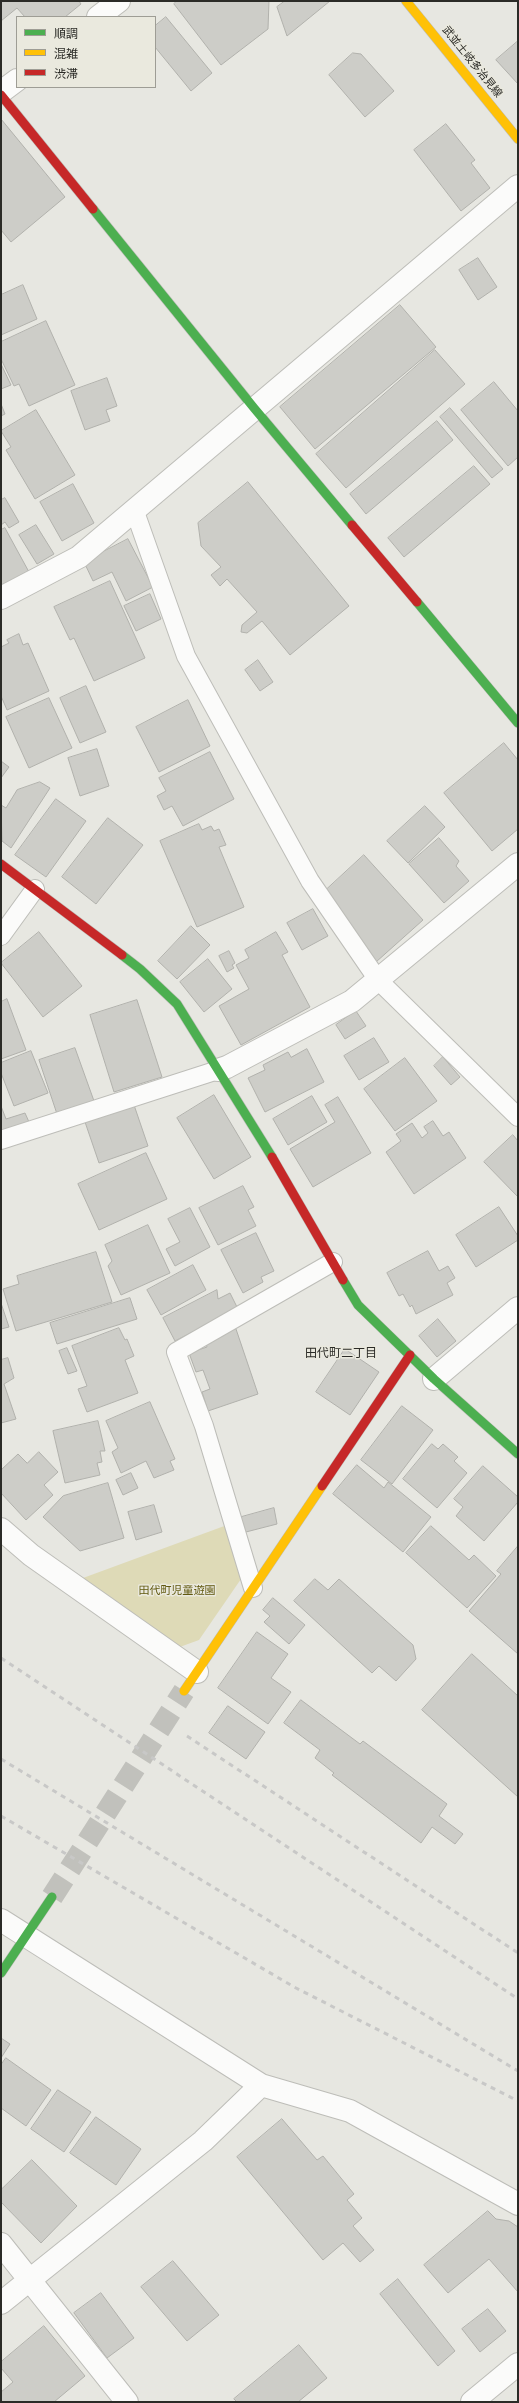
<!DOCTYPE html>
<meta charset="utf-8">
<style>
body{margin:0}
#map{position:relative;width:519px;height:2403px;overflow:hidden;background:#e7e7e1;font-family:Karla,"Noto Sans JP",sans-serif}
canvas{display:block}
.frame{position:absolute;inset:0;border:2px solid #2b2b27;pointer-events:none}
.legend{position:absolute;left:16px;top:16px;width:140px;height:72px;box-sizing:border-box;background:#eae9de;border:1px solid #9e9d95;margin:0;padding:5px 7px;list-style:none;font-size:12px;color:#2b2b27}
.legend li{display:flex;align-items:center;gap:8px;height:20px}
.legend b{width:20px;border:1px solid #9e9d95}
</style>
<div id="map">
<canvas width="519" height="2403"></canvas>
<div class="frame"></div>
<ul class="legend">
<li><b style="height:5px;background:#4caf50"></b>順調</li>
<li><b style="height:5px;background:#ffc107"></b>混雑</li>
<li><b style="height:5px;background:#c62828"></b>渋滞</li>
</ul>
</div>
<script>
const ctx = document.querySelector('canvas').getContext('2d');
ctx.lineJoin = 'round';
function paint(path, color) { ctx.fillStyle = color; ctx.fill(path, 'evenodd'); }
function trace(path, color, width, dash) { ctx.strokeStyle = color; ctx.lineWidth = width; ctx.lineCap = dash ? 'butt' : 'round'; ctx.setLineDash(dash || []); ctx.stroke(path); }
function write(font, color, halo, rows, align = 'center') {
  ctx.font = font + ' Karla,"Noto Sans JP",sans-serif'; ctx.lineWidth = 3; ctx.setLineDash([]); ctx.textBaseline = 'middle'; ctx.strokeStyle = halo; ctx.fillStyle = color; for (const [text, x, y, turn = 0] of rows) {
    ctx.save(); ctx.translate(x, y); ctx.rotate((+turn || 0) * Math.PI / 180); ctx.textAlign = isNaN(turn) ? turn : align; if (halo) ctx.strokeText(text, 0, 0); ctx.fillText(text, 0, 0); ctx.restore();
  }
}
paint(new Path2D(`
 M227 1525 241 1579 199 1640 177 1648 83 1578Z`), '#dedab7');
const building = new Path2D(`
 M1 1H79L81 4 65 17H25L17 8 1 21Z
 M177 1H269L268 29 221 65 174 4Z
 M285 1H330L287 36 277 7Z
 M166 17 212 73 191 91 155 47V26Z
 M518 41V84L496 60Z
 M353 53 361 54 394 91 365 117 329 75Z
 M1 119 65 197 11 242 1 230Z
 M446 124 475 160 471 163 490 188 461 211 414 150Z
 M478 258 497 287 478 300 459 270Z
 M23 285 37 319 1 335V295Z
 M400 305 436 347 315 449 280 407Z
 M46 321 75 385 29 406 19 384 14 386 1 359V342Z
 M435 350 465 384 346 488 316 454Z
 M1 364 11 385 1 389Z
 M107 378 117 406 106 410 110 421 85 430 71 391Z
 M494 382 518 411V457L508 466 461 410Z
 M1 404 5 414 1 416Z
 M450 408 503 469 492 478 440 417Z
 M36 410 75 475 35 499 6 450 11 447 1 431Z
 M437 421 453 440 366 514 350 494Z
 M474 466 490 484 404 557 388 538Z
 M248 482 349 606 290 655 262 621 247 633 241 632 242 625 257 612 227 579 220 586 211 575 221 567 201 546 198 523Z
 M73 484 94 523 62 541 40 502Z
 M5 498 19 522 9 528 5 522 1 525V500Z
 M36 525 54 554 37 564 19 535Z
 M5 528 29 572 1 588V530Z
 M128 539 153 587 126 601 112 572 93 581 84 562Z
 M110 581 145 658 94 681 74 638 70 640 54 607Z
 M150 594 161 619 136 631 124 606Z
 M19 634 23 645 28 643 49 691 7 710 1 696V647L9 643 7 640Z
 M258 660 273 682 260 691 245 670Z
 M86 686 106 732 80 743 60 698Z
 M49 698 72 748 29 768 6 717Z
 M188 700 210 746 159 772 136 727Z
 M504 743 518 760V829L492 851 444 793Z
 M97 749 109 786 80 796 68 758Z
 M210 752 234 799 183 826 172 806 164 810 157 796 166 791 159 778Z
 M1 761 9 767 1 778Z
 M40 782 50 788 11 848 2 841 1 805 6 808 17 790Z
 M56 799 86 821 46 877 15 855Z
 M425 806 445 827 408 863 387 841Z
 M108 818 143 845 96 904 62 877Z
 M199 824 202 830 211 826 214 831 219 829 226 845 219 847 244 907 197 927 160 841Z
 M439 838 459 861 456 866 469 881 444 903 409 864Z
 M364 855 423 920 376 962 325 891Z
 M313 909 328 936 302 950 287 923Z
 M191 926 210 945 177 979 158 961Z
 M39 932 82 986 43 1017 1 963Z
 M276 932 288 952 282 955 310 1007 241 1045 219 1006 249 989 236 965 249 958 245 950Z
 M229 951 235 963 232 965 234 968 227 972 219 956Z
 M208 959 232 989 204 1012 180 982Z
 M7 999 26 1050 1 1059V1002Z
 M137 1000 162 1077 114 1092 90 1015Z
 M356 1011 366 1026 345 1039 336 1025Z
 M374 1038 389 1062 359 1080 344 1056Z
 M75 1048 94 1101 57 1114 39 1060Z
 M307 1049 324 1082 265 1112 248 1078 265 1070 263 1065 288 1052 291 1057Z
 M31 1051 48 1093 14 1106 1 1073V1063Z
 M443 1057 460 1077 451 1085 434 1066Z
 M405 1058 437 1101 395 1131 364 1089Z
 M214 1095 251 1157 214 1179 177 1118Z
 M312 1096 327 1122 288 1145 273 1119Z
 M338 1097 371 1153 313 1187 290 1149 335 1122 325 1105Z
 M133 1102 148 1146 99 1163 84 1119Z
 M1 1106 6 1119 25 1113 29 1122 1 1131Z
 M433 1121 443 1136 449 1132 466 1158 414 1194 386 1152 401 1141 396 1134 412 1123 422 1138 428 1133 424 1127Z
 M513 1135 518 1141V1197L484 1162Z
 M146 1153 167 1199 99 1230 78 1184Z
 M243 1186 254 1207 248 1210 256 1226 218 1245 199 1208Z
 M499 1207 518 1236V1240L476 1267 456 1235Z
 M190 1208 210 1247 175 1266 166 1249 180 1242 168 1219Z
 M148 1225 170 1273 121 1295 108 1266 112 1261 105 1245Z
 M256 1233 274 1271 261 1277 263 1282 243 1293 221 1250Z
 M428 1251 439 1271 448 1266 455 1278 447 1283 453 1295 416 1314 412 1305 410 1307 403 1294 399 1296 387 1273Z
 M96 1252 112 1302 16 1331 3 1289 19 1284 17 1276Z
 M193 1265 206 1290 161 1315 147 1290Z
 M217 1290 218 1299 230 1293 238 1309 175 1341 163 1318Z
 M130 1298 137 1319 57 1344 50 1323Z
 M1 1303 9 1327 1 1329Z
 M438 1319 456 1341 437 1357 419 1336Z
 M119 1328 125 1340 127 1339 134 1356 125 1360 138 1393 87 1412 78 1389 87 1386 72 1346Z
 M236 1329 258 1394 208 1411 202 1392 210 1389 203 1370 196 1372 189 1353 207 1347 205 1340Z
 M67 1348 77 1371 68 1374 59 1351Z
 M345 1349 379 1372 350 1415 316 1392Z
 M8 1358 14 1378 4 1384 16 1419 1 1423V1360Z
 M150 1402 175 1459 170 1461 174 1470 154 1478 146 1461 121 1473 112 1452 118 1448 106 1421Z
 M402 1406 433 1430 392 1484 361 1460Z
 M98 1421 105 1451H100L102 1462 97 1463 100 1475 65 1483 53 1431Z
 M432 1444 438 1449 443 1444 458 1457 454 1461 467 1473 437 1508 403 1479Z
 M39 1452 58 1472 44 1485 53 1495 26 1520 1 1493V1470L18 1454 27 1463Z
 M357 1465 384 1488 388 1482 431 1517 403 1552 333 1494Z
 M483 1466 518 1497V1502L484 1541 456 1516 463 1507 454 1499Z
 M131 1473 138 1488 123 1495 116 1480Z
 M108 1483 124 1538 80 1551 43 1517 63 1496Z
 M154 1505 162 1532 136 1540 128 1512Z
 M274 1508 277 1524 242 1533 238 1518Z
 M431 1526 469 1560 474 1555 496 1576 467 1608 406 1553Z
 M518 1546V1654L469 1611 501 1574 497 1571Z
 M315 1579 328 1590 339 1579 413 1645 416 1659 396 1681 379 1666 372 1673 294 1601Z
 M273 1598 305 1625 289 1644 264 1622 270 1616 263 1610Z
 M257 1632 288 1654 271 1678 291 1692 268 1724 218 1688Z
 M472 1654 518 1696V1797L422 1710Z
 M301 1700 360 1744 363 1741 447 1804 439 1816 463 1834 455 1844 432 1827 421 1843 332 1775 334 1773 315 1758 320 1750 284 1723Z
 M228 1706 265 1732 246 1759 209 1733Z
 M1 2038 10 2044 1 2058Z
 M6 2058 51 2090 26 2126 1 2108V2065Z
 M58 2090 91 2112 64 2152 31 2129Z
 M96 2117 141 2149 116 2185 70 2153Z
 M282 2119 317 2160 323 2156 354 2194 347 2200 362 2218 353 2226 374 2250 360 2262 343 2243 323 2260 237 2157Z
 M32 2160 77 2206 41 2243 1 2202V2190Z
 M488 2211 496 2219 509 2221 518 2227V2292L489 2259 448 2293 424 2265Z
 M173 2261 219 2315 187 2341 141 2287Z
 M398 2279 455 2351 438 2366 380 2294Z
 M101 2293 134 2338 107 2358 74 2313Z
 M488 2309 506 2331 480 2352 462 2329Z
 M44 2326 85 2376 54 2402H1V2392L13 2382 1 2368V2362Z
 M299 2345 327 2378 298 2402H237L234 2399Z`);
paint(building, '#cdcdc8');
trace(building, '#b1b1ac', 1);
trace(new Path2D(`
 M52 1897 184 1691`), '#c1c1bc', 22, [22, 11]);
const lane = new Path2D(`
 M134 509 186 656 310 881 378 980 518 1117
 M1 936 35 889
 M1 1140 218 1070
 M253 1588 204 1426 176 1352 333 1262`);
const street = new Path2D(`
 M98 17 119 1
 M1 92 17 80
 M1 598 79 557 518 186
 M218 1070 227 1067 352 1001 518 864
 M434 1379 518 1308
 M1 1529 31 1555 197 1672
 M1 1920 261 2085 350 2111 518 2204
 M1 2244 127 2402
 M1 2303 203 2141 261 2085
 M472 2402 518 2364`);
const fast = new Path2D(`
 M93 209 254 408 352 525
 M417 602 518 723
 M122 955 140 969 177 1004 272 1157
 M343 1280 358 1305 434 1379 518 1454
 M1 1973 52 1897`);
const slow = new Path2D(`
 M406 1 518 139
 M184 1691 322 1486`);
const jam = new Path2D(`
 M1 95 93 209
 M352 525 417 602
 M1 864 122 955
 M272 1157 343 1280
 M322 1486 410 1355`);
trace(lane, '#bdbdb8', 20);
trace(street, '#bdbdb8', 24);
trace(fast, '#bdbdb8', 10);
trace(slow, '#bdbdb8', 10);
trace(jam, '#bdbdb8', 10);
trace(lane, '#fbfbfa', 18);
trace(street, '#fbfbfa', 22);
trace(fast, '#4caf50', 9);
trace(slow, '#ffc107', 9);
trace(jam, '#c62828', 9);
trace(new Path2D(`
 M1 1658 518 1999
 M187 1736 518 1953
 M1 1759 518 2071
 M1 1816 296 1988 518 2101`), '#c8c8c7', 3, [5, 5]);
write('11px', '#2b2b27', '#eae9de', [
 ["武並土岐多治見線",472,62,51]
]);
write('11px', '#61590f', '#eae9de', [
 ["田代町児童遊園",177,1591]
]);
write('12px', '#2b2b27', '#eae9de', [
 ["田代町二丁目",341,1354]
]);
</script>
